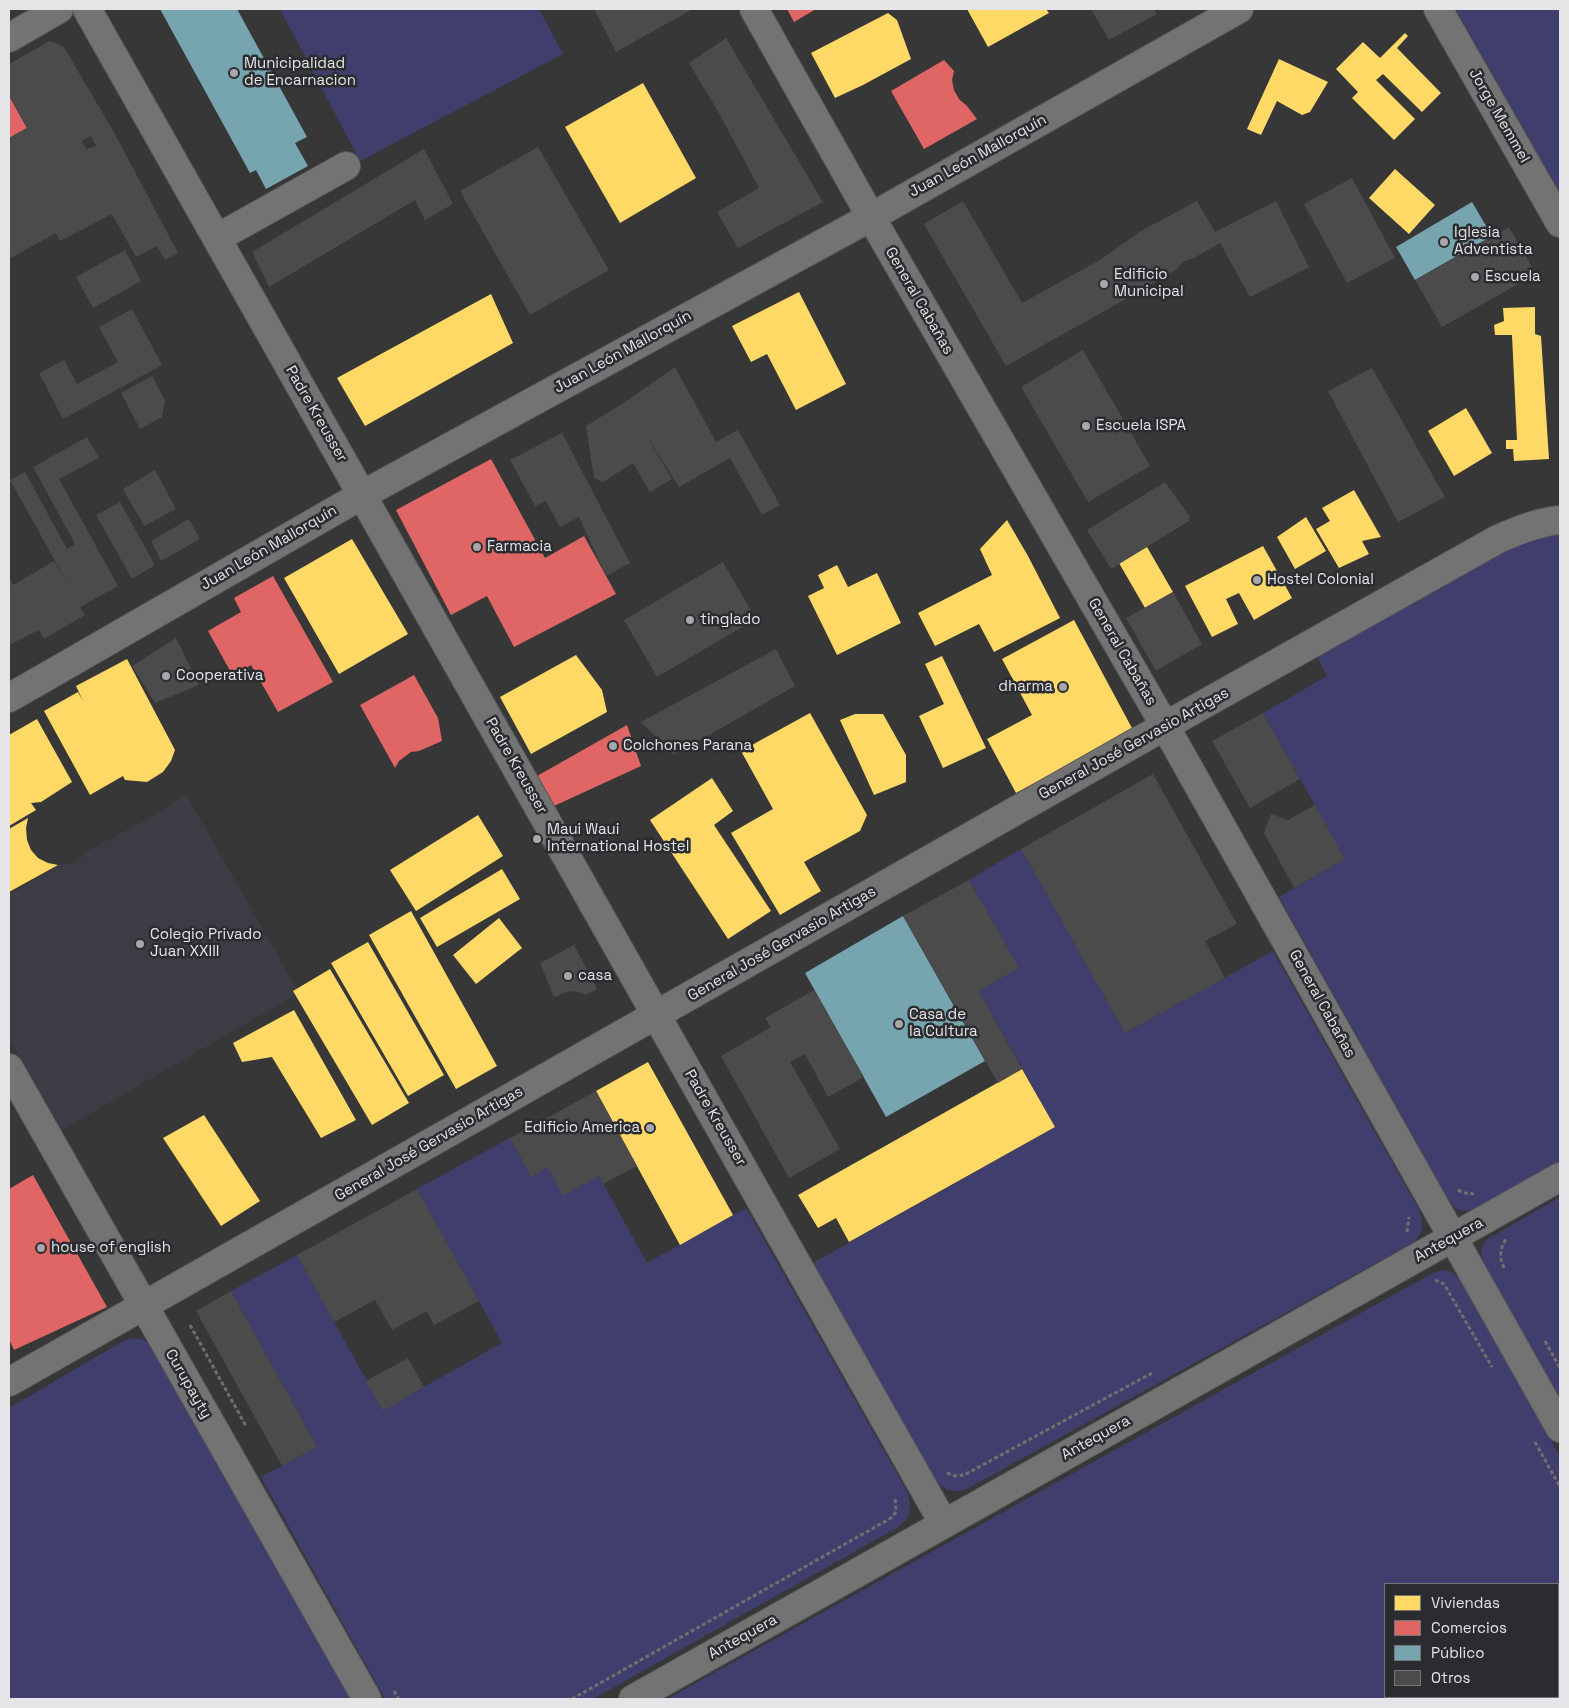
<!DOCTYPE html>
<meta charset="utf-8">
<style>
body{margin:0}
#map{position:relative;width:1569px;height:1708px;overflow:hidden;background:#373738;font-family:"Space Grotesk",sans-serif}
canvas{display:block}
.frame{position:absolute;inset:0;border:10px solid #e5e5e8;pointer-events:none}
.legend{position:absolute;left:1384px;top:1583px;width:175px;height:115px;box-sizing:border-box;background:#2b2c2f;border:1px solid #757679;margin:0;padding:6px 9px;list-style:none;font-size:15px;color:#e5e5e8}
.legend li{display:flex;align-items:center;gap:10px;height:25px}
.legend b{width:25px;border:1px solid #757679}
</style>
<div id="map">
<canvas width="1569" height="1708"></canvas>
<div class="frame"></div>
<ul class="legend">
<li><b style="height:14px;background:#ffd966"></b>Viviendas</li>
<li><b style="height:14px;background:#e06666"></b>Comercios</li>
<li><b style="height:14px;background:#76a5af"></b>Público</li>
<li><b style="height:14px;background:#4b4b4c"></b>Otros</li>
</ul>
</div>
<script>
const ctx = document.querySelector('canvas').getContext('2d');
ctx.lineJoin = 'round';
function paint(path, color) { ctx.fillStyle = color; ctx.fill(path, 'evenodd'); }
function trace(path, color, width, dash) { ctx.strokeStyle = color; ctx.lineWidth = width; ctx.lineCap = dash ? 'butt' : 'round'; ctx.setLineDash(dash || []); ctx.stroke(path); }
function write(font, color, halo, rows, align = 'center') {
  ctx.font = font + ' "Space Grotesk",sans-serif'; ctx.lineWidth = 5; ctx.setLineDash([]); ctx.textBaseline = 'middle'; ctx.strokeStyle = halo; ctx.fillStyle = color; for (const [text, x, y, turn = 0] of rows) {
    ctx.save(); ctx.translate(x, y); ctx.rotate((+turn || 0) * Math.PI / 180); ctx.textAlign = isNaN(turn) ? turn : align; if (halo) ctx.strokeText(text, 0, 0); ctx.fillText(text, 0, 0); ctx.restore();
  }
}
paint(new Path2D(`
 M186 794 299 993 62 1130 9 1038V895L58 865 70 864 80 859 89 850 153 816Z`), '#3c3c45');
paint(new Path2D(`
 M280 9H539L563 54 360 161Z
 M1456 9H1560V194Z
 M1560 534V1161C1543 1171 1482 1210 1466 1211 1458 1211 1452 1206 1448 1199L1279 897 1345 859 1263 713 1327 676 1317 656 1499 555C1518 546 1538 536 1560 534Z
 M1021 849 1125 1033 1273 951 1419 1210C1424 1223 1424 1231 1414 1242L965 1490C952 1493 945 1490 936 1481L813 1263 1055 1127 979 991 1019 968 969 880Z
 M510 1138 531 1177 548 1167 563 1195 599 1176 647 1263 746 1208 908 1493C912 1511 911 1518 895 1529L593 1699H385L261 1477 317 1447 231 1291 297 1255 383 1410 502 1343 417 1189Z
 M1560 1197V1399L1484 1266C1480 1256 1480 1249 1486 1240Z
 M1442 1270C1452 1271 1456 1274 1462 1282L1560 1457V1699H667L1433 1273ZM1385 1584H1558V1697H1385Z
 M134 1338 144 1340 151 1346 352 1699H9V1408L125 1340Z`), '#403e6d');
paint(new Path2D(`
 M967 9H1046L1049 13 988 47Z
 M888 13 897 20 911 59 863 85 835 98 811 53Z
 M1405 33 1408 36 1397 48 1441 93 1422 112 1383 74 1376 80 1415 119 1394 140 1352 98 1358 92 1336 69 1363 42 1380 58Z
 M1279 59 1328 82 1310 112 1302 115 1277 101 1261 135 1247 129Z
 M643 83 696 178 620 223 565 127Z
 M1395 169 1435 205 1409 234 1369 198Z
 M799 292 846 384 796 410 767 354 751 362 732 326Z
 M491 294 513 343 365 426 337 378Z
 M1535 307V334L1541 336 1549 459 1514 461 1513 449H1506V440H1517L1512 335H1495L1494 325 1504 321 1503 308Z
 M1466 408 1492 453 1454 476 1428 431Z
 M1354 490 1381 537 1362 541 1369 554 1339 568 1316 529 1330 521 1322 508Z
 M1306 517 1326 551 1295 569 1277 537Z
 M1007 520 1028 556 1060 618 994 652 979 624 935 646 918 613 992 575 980 549Z
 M352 539 408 634 339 674 284 578Z
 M1263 546 1292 598 1254 620 1239 593 1226 599 1238 624 1212 637 1185 586Z
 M1147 547 1173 592 1145 608 1119 563Z
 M837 565 848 587 877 573 901 623 837 655 808 596 824 588 818 575Z
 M1074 620 1133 730 1016 793 987 739 1032 715 1002 659Z
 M576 655 602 690 607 712 531 754 500 697Z
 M942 656 986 748 943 768 919 716 944 704 925 664Z
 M127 659 175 750 171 761 163 772 147 782 125 780 123 776 90 795 44 711 78 692 83 701 76 686Z
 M810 713 867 815 860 831 804 862 821 891 780 915 731 833 773 809 741 751Z
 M855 714H883L906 755V782L874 795 840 720Z
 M37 719 72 782 41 802 31 803 36 810 9 826V735Z
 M712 778 733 811 714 825 771 911 728 939 650 820Z
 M478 815 503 856 416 911 390 870Z
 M28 818 26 828 27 840 31 850 38 858 48 863 58 865 9 892V829Z
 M502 869 520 899 437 947 420 918Z
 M411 911 497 1066 456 1089 369 935Z
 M499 918 522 948 476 984 453 955Z
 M368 942 444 1075 408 1096 331 963Z
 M330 969 409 1103 372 1125 293 991Z
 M294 1010 356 1120 321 1138 272 1057 242 1062 233 1043Z
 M648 1062 733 1215 680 1245 596 1091Z
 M1022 1069 1055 1127 849 1242 836 1218 818 1228 798 1195Z
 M204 1115 260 1201 221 1226 163 1138Z`), '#ffd966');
paint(new Path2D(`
 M787 9H816L794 22Z
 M944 60 954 71 952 80 954 90 959 99 967 106 977 119 924 149 891 91Z
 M9 96 27 128 9 138Z
 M491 459 545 558 584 536 616 594 514 647 487 596 451 615 396 510Z
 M273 576 333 682 278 712 251 665 233 676 208 631 241 612 234 598Z
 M414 675 438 718 442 741 419 751 411 752 399 761 395 768 360 705Z
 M627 725 641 766 554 806 537 776Z
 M33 1175 107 1307 14 1350 9 1339V1189Z`), '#e06666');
paint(new Path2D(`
 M160 9H237L307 137 295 143 308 166 266 189 256 170 250 173Z
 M1472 202 1492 236 1415 280 1396 247Z
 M903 916 985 1061 886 1117 805 973Z`), '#76a5af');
paint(new Path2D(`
 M594 9H693L616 52Z
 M1091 9H1154L1157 14 1109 40Z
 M726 38 823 202 738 248 717 212 759 188 720 115 689 63Z
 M50 41 64 47 116 136 178 253 165 260 157 246 136 257 112 214 60 241 56 233 9 259V138L27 128 9 95V64ZM91 136 96 146 86 149 82 141Z
 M538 147 609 270 530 315 460 191Z
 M424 149 453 204 425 220 415 200 269 287 252 252Z
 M1352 178 1395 258 1347 283 1304 204Z
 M963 201 1022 303 1100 260 1141 231 1197 201 1215 232 1276 201 1309 267 1250 297 1220 243 1194 258 1187 260 1181 264 1177 269 1126 299 1006 366 924 224Z
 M1509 227 1536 274 1442 327 1415 280Z
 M125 250 141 281 93 308 76 277Z
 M132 309 162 365 63 419 39 373 64 360 77 384 118 362 99 327Z
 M1083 350 1150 466 1088 502 1021 387Z
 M675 367 716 442 738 430 780 505 762 515 730 458 679 487 645 433 672 479 650 492 633 463 603 482 594 478 586 426 625 402Z
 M1372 368 1445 497 1398 522 1328 391Z
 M152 376 165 400 162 417 140 429 121 393Z
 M562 433 630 563 606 576 579 517 560 527 546 501 535 506 510 460Z
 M87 437 99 458 59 479 118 586 80 607 85 615 44 639 39 630 9 645V577L13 585 54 561 69 586 10 480 25 472 67 549 75 544 33 467Z
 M155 470 176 509 144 526 123 489Z
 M1165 482 1190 517 1189 521 1111 569 1087 530Z
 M120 502 155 565 132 579 96 515Z
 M189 519 200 539 161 561 151 541Z
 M723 562 756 619 657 677 624 620Z
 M1173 592 1202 644 1156 671 1126 618Z
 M176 638 199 685 155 703 132 666Z
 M776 649 795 686 674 755 641 722Z
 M1263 713 1300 779 1250 808 1212 741Z
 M1153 774 1237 924 1205 941 1225 978 1125 1033 1021 849Z
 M1315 805 1345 859 1294 888 1264 833 1271 814 1288 820Z
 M969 880 1019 968 979 991 1022 1069 998 1083 903 916Z
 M574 945 597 989 586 995 578 992 570 991 554 997 540 963Z
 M814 990 864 1077 828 1097 805 1054 790 1062 840 1149 789 1178 721 1056 771 1027 765 1018Z
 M596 1091 637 1166 603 1184 599 1176 563 1196 548 1167 531 1177 510 1138Z
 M417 1189 479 1301 434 1325 427 1311 392 1330 375 1300 334 1322 297 1255Z
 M231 1291 317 1447 282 1466 196 1311Z
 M408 1358 424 1387 383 1411 366 1381Z`), '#4b4b4c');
const minor = new Path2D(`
 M87 9 944 1524
 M754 9 871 217 1165 726 1560 1428
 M1438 9 1560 223
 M9 38 59 9
 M217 238 346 166
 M9 698 362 495 871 217 1239 9
 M9 1068 367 1699
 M9 1382 1165 726 1498 539C1519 530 1538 522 1560 520
 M633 1699 1560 1177`);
trace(minor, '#565658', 30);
trace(new Path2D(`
 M1458 1190 1465 1193 1474 1194
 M1407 1232 1409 1217
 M1504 1268C1499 1257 1500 1249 1506 1239
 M1435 1280 1444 1284 1492 1367
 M190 1325 246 1426
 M1545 1341 1560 1368
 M1535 1442 1560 1487
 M947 1473 955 1476 964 1475 1152 1373
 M394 1691 399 1699
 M572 1699 891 1518 896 1512 895 1497`), '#6f6f70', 3, [4, 2.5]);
trace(minor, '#737374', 28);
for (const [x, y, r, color] of [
 [234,73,5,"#a8a8aa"],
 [1444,242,5,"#a8a8aa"],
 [1475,277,5,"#a8a8aa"],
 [1104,284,5,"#a8a8aa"],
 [1086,426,5,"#a8a8aa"],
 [477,547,5,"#a8a8aa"],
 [1257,580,5,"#a8a8aa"],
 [690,620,5,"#a8a8aa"],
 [166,676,5,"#a8a8aa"],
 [1063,687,5,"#a8a8aa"],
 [613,746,5,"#a8a8aa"],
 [537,839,5,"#a8a8aa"],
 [140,944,5,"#a8a8aa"],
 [568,976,5,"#a8a8aa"],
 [899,1024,5,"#a8a8aa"],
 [650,1128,5,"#a8a8aa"],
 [41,1248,5,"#a8a8aa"]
]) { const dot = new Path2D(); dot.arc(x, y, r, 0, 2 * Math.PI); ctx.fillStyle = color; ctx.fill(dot); trace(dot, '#2b2c2f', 2); }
write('15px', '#e5e5e8', '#2b2c2f', [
 ["Municipalidad",244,64],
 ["de Encarnacion",244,81],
 ["Iglesia",1454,233],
 ["Adventista",1454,250],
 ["Edificio",1114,275],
 ["Municipal",1114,292],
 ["Escuela",1485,277],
 ["Escuela ISPA",1096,426],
 ["Farmacia",487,547],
 ["Hostel Colonial",1267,580],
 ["tinglado",700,620],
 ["Cooperativa",176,676],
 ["dharma",1053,687,"right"],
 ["Colchones Parana",623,746],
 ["Maui Waui",547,830],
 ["International Hostel",547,847],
 ["Colegio Privado",150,935],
 ["Juan XXIII",150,952],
 ["casa",578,976],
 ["Casa de",909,1015],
 ["la Cultura",909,1032],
 ["Edificio America",640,1128,"right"],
 ["house of english",51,1248]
], 'left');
write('15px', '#e5e5e8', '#2b2c2f', [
 ["Jorge Memmel",1499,116,60],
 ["Juan León Mallorquín",978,156,-29],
 ["General Cabañas",919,301,60],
 ["Juan León Mallorquín",623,352,-29],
 ["Padre Kreusser",316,414,60],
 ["Juan León Mallorquín",269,548,-30],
 ["General Cabañas",1122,652,60],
 ["General José Gervasio Artigas",1134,744,-29],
 ["Padre Kreusser",516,766,60],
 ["General José Gervasio Artigas",782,944,-30],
 ["General Cabañas",1322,1004,61],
 ["Padre Kreusser",715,1118,60],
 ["General José Gervasio Artigas",429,1144,-30],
 ["Antequera",1449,1240,-29],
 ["Curupayty",188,1384,60],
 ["Antequera",1096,1438,-29],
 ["Antequera",743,1637,-29]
]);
</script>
